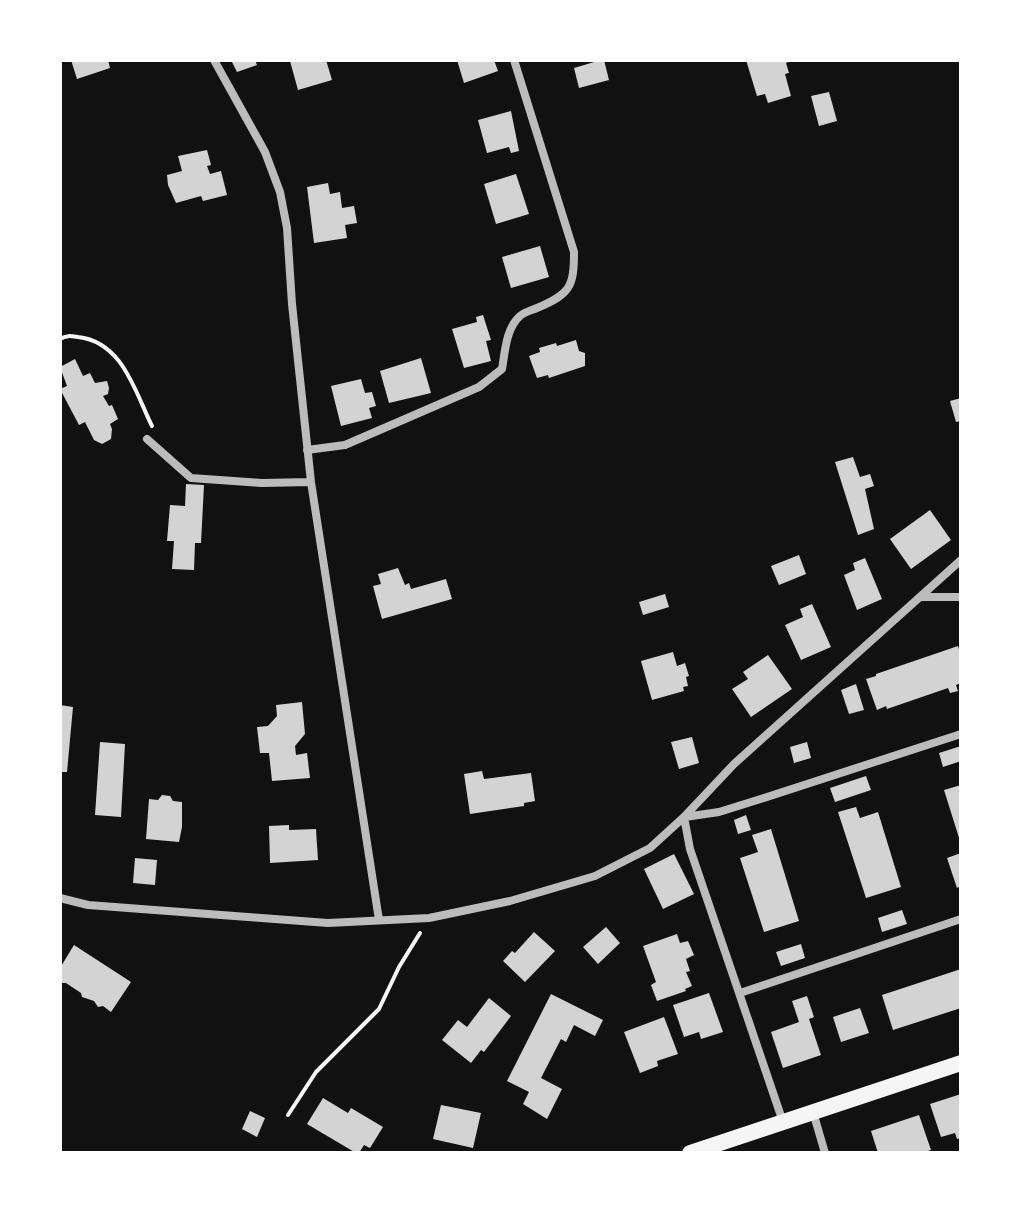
<!DOCTYPE html>
<style>
body{margin:0}
#map{position:relative;width:1021px;height:1213px;overflow:hidden;background:#111;font-family:"Nunito Sans",sans-serif}
canvas{display:block}
.frame{position:absolute;inset:0;border:62px solid #fff;pointer-events:none}
</style>
<div id="map">
<canvas width="1021" height="1213"></canvas>
<div class="frame"></div>
</div>
<script>
const ctx = document.querySelector('canvas').getContext('2d');
ctx.lineJoin = 'round';
function paint(path, color) { ctx.fillStyle = color; ctx.fill(path, 'evenodd'); }
function trace(path, color, width, dash) { ctx.strokeStyle = color; ctx.lineWidth = width; ctx.lineCap = dash ? 'butt' : 'round'; ctx.setLineDash(dash || []); ctx.stroke(path); }
paint(new Path2D(`
 M71 60H108L110 68 77 79Z
 M231 60H255L257 65 237 72Z
 M295 60H326L332 80 298 90 290 61Z
 M457 60H494L498 71 464 83Z
 M601 60H604L609 80 579 88 574 68Z
 M746 60H792L786 63 789 73 785 74 791 96 768 103 765 94 757 96Z
 M829 92 837 121 819 126 811 96Z
 M511 111 519 151 511 153 509 147 487 153 478 120Z
 M207 150 211 165 207 166 210 174 221 171 227 195 203 201 201 196 176 203 168 185 167 175 182 171 178 156Z
 M516 174 529 214 496 224 484 184Z
 M328 183 330 194 340 192 342 208 354 206 357 223 345 225 347 238 314 243 307 187Z
 M540 246 549 277 511 288 502 257Z
 M483 315 491 340 486 341 491 361 464 368 452 329 477 322 476 317Z
 M576 340 579 351 585 353V366L549 378 548 375 537 378 529 356 540 352 539 348 556 343 557 346Z
 M421 358 431 393 389 403 380 371Z
 M75 359 83 376 90 373 95 383 107 381 109 388 108 394 103 396 109 406 112 405 118 419 110 424 112 429 111 439 102 444 94 440 85 422 79 425 60 389 67 386 60 367Z
 M361 379 365 393 372 392 376 406 369 408 372 418 341 426 331 386Z
 M961 398V421L956 422 950 401Z
 M853 457 860 477 870 474 874 486 865 489 874 529 858 535 835 462Z
 M186 484 204 485 201 543H195L194 570 172 569 174 541H167L170 505 185 506Z
 M930 510 951 540 911 569 890 539Z
 M799 555 806 574 779 585 771 566Z
 M865 558 882 599 857 610 844 575 855 570 853 563Z
 M398 568 405 585 409 583 411 589 446 579 452 599 382 619 373 586 381 584 378 574Z
 M665 594 669 607 643 615 639 602Z
 M812 604 831 647 801 660 785 625 803 617 800 609Z
 M958 646 961 656V683L956 685 958 691 950 693 948 688 887 709 886 706 877 710 866 679 876 676V674Z
 M673 652 677 666 685 663 689 676 686 677 688 686 683 687 684 691 652 700 641 661Z
 M768 655 792 689 751 717 732 689 748 679 743 672Z
 M856 684 864 710 849 714 841 690Z
 M302 702 305 734 295 746 296 755 307 753 310 778 272 781 269 753H260L257 727 268 726 277 716 276 705Z
 M60 705 73 707 67 772H60Z
 M692 737 699 763 679 769 671 742Z
 M100 742 125 744 121 817 95 815Z
 M807 742 811 758 794 763 790 747Z
 M961 746V761L943 767 939 753Z
 M482 771 484 779 531 773 535 801 524 803V806L470 814 464 774Z
 M866 776 871 790 835 802 830 788Z
 M961 785V841H960L944 790Z
 M162 795 170 796 173 801 182 802V827L179 842 146 839 149 799 158 800Z
 M856 807 860 818 878 812 901 887 866 898 838 812Z
 M746 815 751 830 738 834 734 820Z
 M289 825V830L316 829 318 860 270 863 269 826Z
 M771 829 799 921 764 932 740 858 758 852 752 835Z
 M961 853V886L957 888 947 858Z
 M674 854 694 894 663 909 644 869Z
 M135 858 157 860 155 885 133 883Z
 M902 910 907 924 882 932 878 918Z
 M606 927 620 943 598 964 583 947Z
 M534 932 555 951 525 982 503 961 512 951 515 953Z
 M677 934 680 943 688 941 694 955 686 959 690 971 686 972 692 986 685 989 686 991 657 1001 651 985 656 982 643 946Z
 M801 944 805 958 781 966 776 952Z
 M74 945 131 982 111 1012 103 1006 98 1007 94 1001 82 997 81 993 66 983H60V968Z
 M961 969V1008L893 1030 882 995Z
 M709 993 723 1032 701 1039 699 1032 684 1037 673 1005Z
 M551 994 603 1020 595 1036 574 1025 566 1042 561 1039 541 1078 562 1089 547 1119 523 1104 529 1092 507 1081Z
 M807 996 814 1017 809 1019 821 1055 783 1068 771 1032 799 1022 792 1001Z
 M489 998 511 1016 484 1052 481 1050 471 1063 442 1040 458 1020 467 1027Z
 M860 1008 869 1033 841 1042 833 1017Z
 M664 1017 678 1054 657 1061 658 1066 640 1073 624 1032Z
 M961 1094V1138L957 1139 955 1133 941 1137 930 1104Z
 M323 1098 348 1113 351 1108 383 1127 370 1148 364 1145 359 1153H356L307 1124Z
 M441 1105 481 1113 473 1148 433 1139Z
 M250 1111 265 1118 257 1137 242 1129Z
 M919 1115 931 1150 921 1153H878L871 1131Z`), '#d3d3d3');
trace(new Path2D(`
 M60 339C67 335 71 336 78 337 123 342 135 392 152 426
 M288 1115 316 1072 379 1009 399 967 420 933`), '#f5f5f5', 4);
trace(new Path2D(`
 M214 60 265 152 280 192 287 228 292 304 311 482 379 920
 M147 439 191 478 262 483 311 482
 M307 450 345 445 479 387 502 369C505 352 506 328 520 316 524 312 532 310 537 308 570 294 574 287 574 252L514 60
 M922 597H961
 M684 817 690 849 783 1122
 M685 817 719 812 767 797 961 734
 M60 898 88 905 328 923 429 918 510 901 595 876 650 848 684 817 734 764 961 560
 M740 993 961 919
 M813 1112 825 1153`), '#bcbcbc', 8);
trace(new Path2D(`
 M690 1153 961 1063`), '#f5f5f5', 16);
</script>
